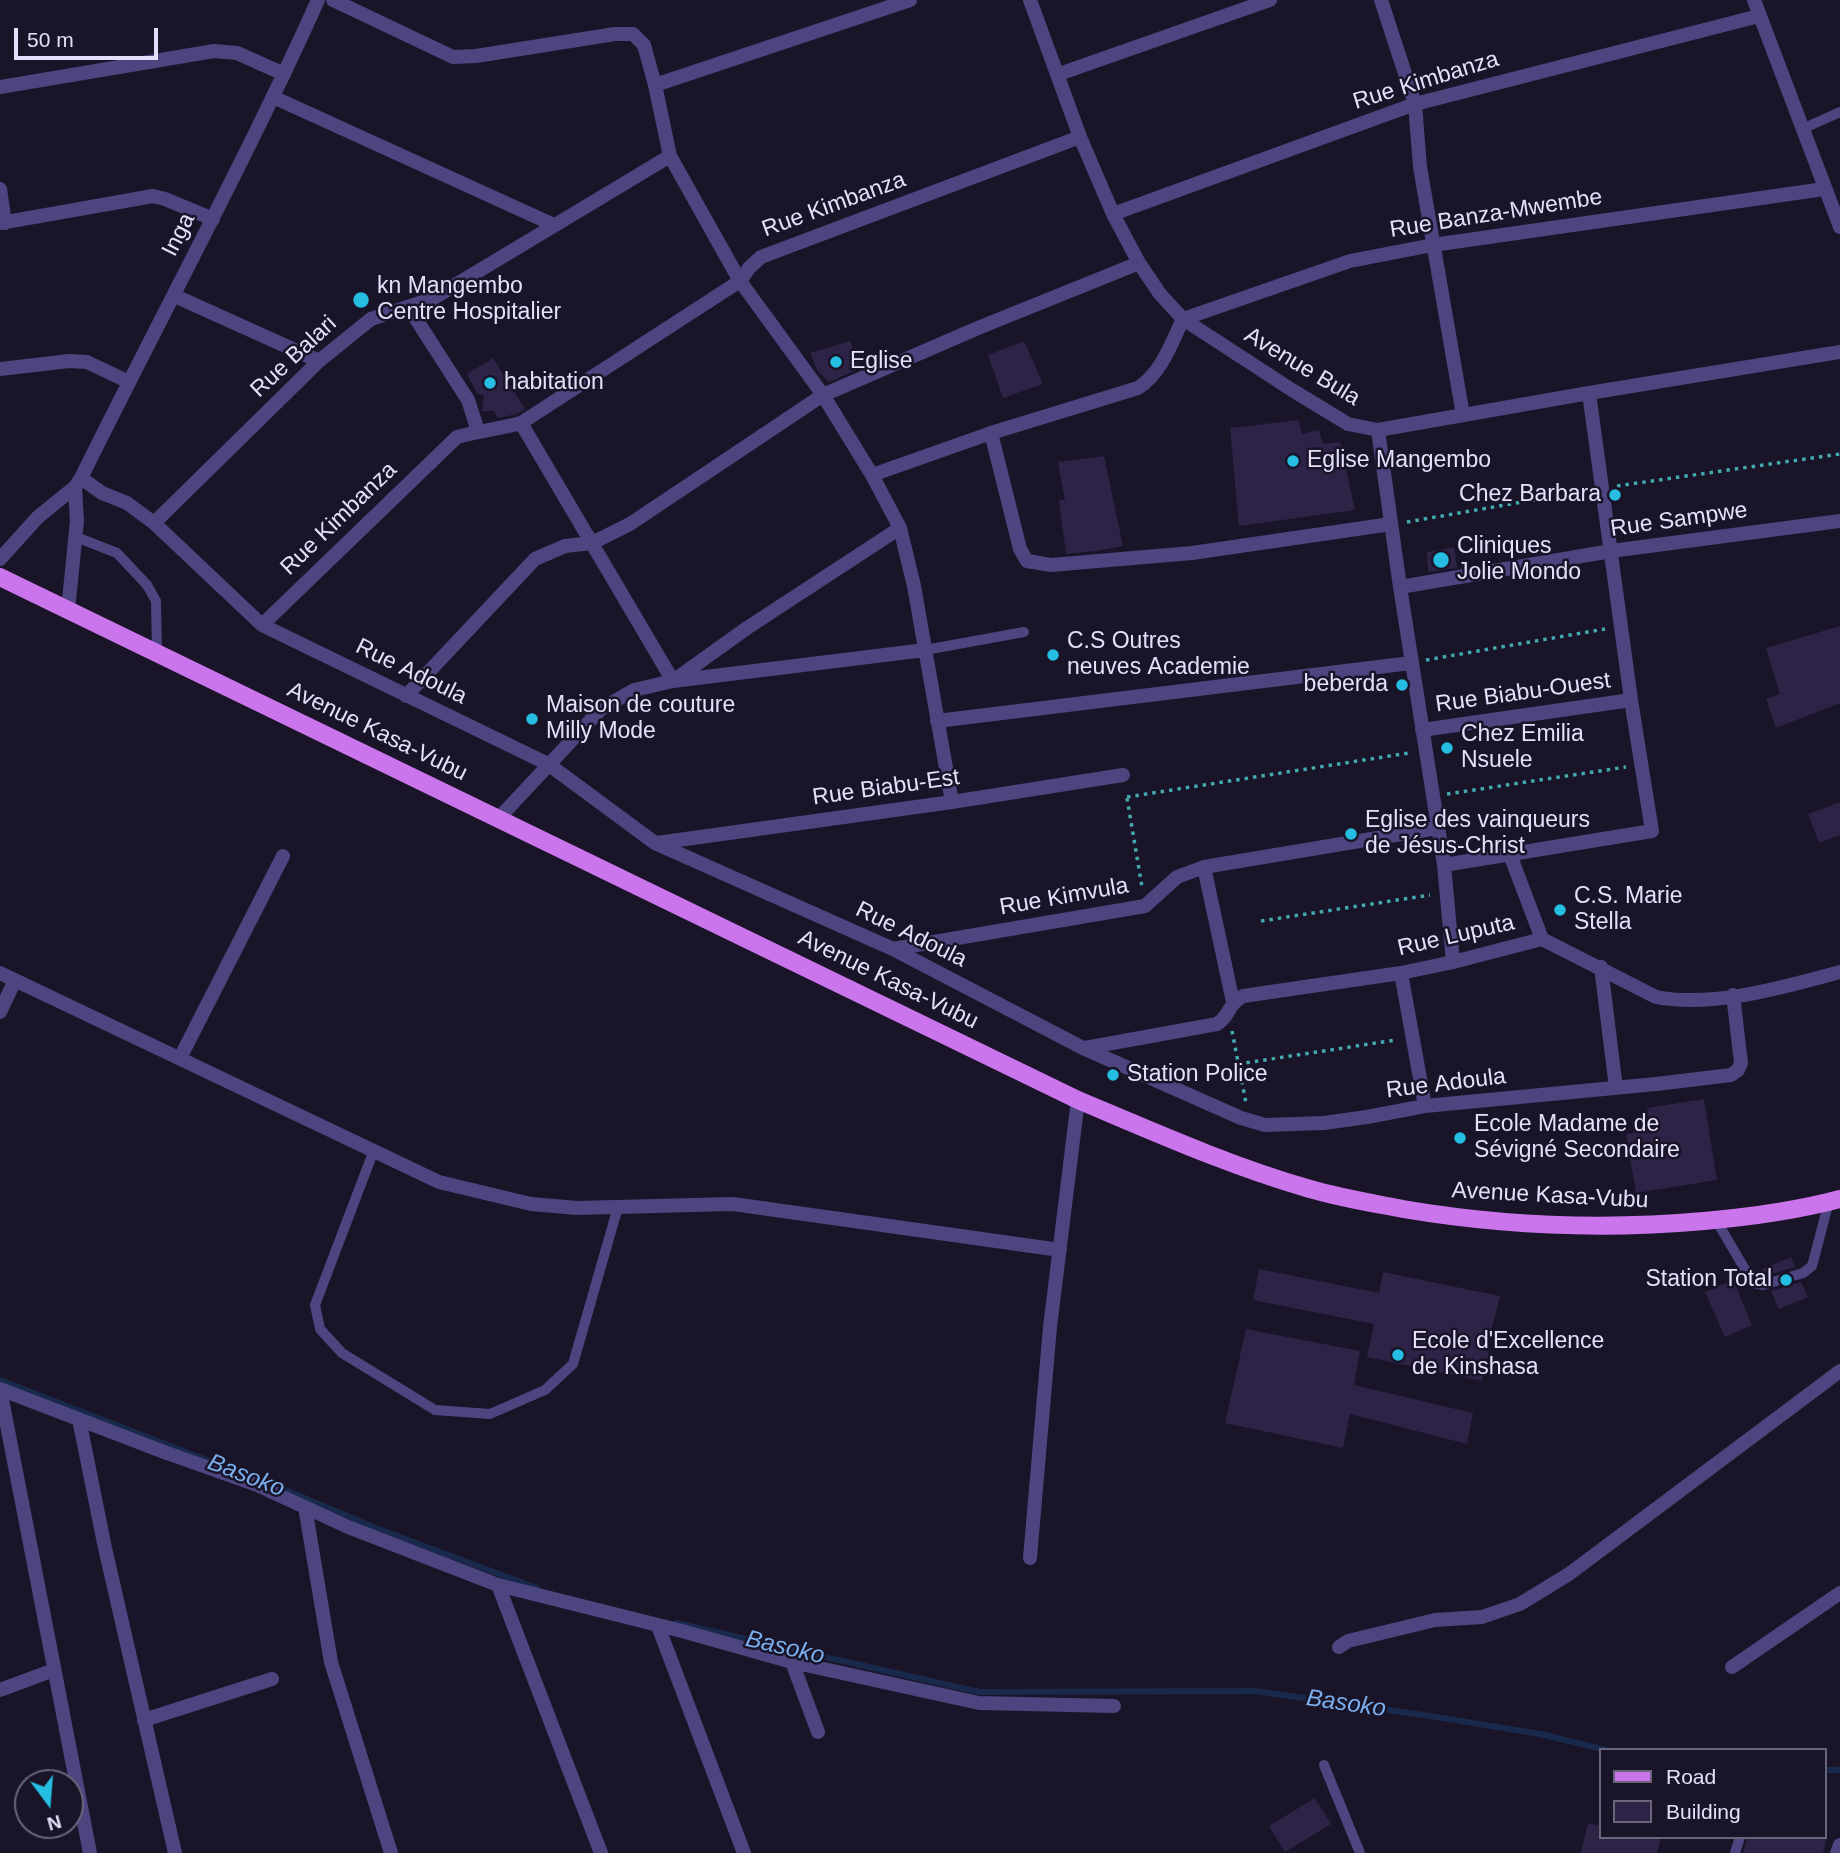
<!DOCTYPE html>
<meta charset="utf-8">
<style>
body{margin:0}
#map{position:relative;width:1840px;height:1853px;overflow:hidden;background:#191428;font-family:Helvetica,sans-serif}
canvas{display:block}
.legend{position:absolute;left:1599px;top:1748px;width:228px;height:91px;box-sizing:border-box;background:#191428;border:2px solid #6b657c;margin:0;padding:9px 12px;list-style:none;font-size:21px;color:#e5dffb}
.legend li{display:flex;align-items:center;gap:14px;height:35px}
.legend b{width:35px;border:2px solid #6b657c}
.north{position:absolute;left:14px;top:1769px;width:70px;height:70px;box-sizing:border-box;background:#191428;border:2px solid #6b657c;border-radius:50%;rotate:164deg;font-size:19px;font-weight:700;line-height:28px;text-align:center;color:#e5dffb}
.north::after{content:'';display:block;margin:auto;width:24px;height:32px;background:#25bde1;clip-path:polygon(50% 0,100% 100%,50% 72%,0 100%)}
.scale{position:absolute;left:14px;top:28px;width:144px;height:32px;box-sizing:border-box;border:4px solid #e5dffb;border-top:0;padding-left:9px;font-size:21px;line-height:24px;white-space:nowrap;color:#e5dffb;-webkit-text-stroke:5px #191428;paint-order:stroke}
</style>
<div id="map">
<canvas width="1840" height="1853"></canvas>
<ul class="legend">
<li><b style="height:9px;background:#ca75ec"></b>Road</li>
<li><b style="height:19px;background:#2d2346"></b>Building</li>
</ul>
<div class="north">N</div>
<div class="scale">50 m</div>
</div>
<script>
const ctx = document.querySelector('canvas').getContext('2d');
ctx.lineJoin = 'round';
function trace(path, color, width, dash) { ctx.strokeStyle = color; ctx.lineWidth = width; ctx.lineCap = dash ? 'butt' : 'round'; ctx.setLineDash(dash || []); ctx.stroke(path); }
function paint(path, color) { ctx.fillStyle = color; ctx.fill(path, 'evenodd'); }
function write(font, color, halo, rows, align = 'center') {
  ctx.font = font + ' Helvetica,sans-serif'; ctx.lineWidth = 5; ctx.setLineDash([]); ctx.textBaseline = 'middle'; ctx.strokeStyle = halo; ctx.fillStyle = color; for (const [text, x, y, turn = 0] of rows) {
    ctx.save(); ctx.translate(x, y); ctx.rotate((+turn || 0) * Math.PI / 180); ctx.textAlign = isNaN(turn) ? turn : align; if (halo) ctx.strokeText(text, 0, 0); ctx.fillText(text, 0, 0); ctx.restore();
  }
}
trace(new Path2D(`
 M0 1380 217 1464
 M283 1489 376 1528 537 1588
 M676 1623 979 1692 1255 1691 1430 1716 1540 1734 1606 1750
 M1824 1770H1840`), '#19294c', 6);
paint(new Path2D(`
 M850 341 861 368 829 382 817 370 810 353Z
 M1024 341 1043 384 1003 398 988 355Z
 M493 358 525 409 517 414 498 418 493 411H482L484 396 477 393 467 374Z
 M1299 420 1302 434 1319 430 1323 444 1340 442 1355 510 1239 526 1230 428Z
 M1104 456 1123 546 1097 551 1066 554 1059 500H1065L1058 462Z
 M1454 547 1457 568 1428 572 1427 552Z
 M1840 626V703L1776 728 1766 699 1780 694 1766 648Z
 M1840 802V835L1819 843 1808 814Z
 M1704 1099 1717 1180 1636 1193 1626 1134 1651 1130 1647 1108Z
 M1791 1257 1795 1267 1765 1276 1762 1269Z
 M1259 1269 1379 1293 1383 1272 1500 1296 1486 1351H1489L1482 1381 1367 1357 1374 1324 1253 1300Z
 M1733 1280 1752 1325 1725 1337 1705 1292Z
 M1801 1282 1808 1297 1779 1309 1771 1291Z
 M1246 1329 1360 1351 1354 1385 1473 1413 1467 1444 1350 1414 1343 1448 1225 1423Z
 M1315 1798 1331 1824 1285 1852 1269 1826Z
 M1588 1823 1600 1826V1837H1661L1657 1853H1581Z
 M1748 1837H1827L1823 1853H1743Z`), '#2d2346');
trace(new Path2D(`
 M1617 486 1840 454
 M1407 522 1586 491
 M1426 660 1605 629
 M1447 794 1626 767
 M1127 797 1409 753
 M1127 798 1142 887
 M1261 921 1430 895
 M1232 1031 1246 1103
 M1238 1064 1396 1040`), '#42a9ac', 3.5, [3.5, 5]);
trace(new Path2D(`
 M1802 129 1840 112
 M76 537 117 553 147 585 156 601 157 653
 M925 650 1024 632
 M374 1150 315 1305 320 1329 342 1353 435 1410 490 1414 545 1390 573 1364 618 1207
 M1716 1220 1753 1283 1763 1285 1803 1273 1812 1266 1827 1209
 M1324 1765 1360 1853
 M1735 1853 1740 1837`), '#4d4580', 10);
trace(new Path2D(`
 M333 0 453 57 476 56 615 34H633L644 45 655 85 670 156 740 281 823 395 872 475 900 528 914 586 952 802
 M1030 0 1080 137 1113 214 1139 263 1160 294 1183 319 1292 390 1348 424 1378 430 1589 393 1840 352
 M1381 0 1415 104 1420 167 1463 415
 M1059 74 1270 0
 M655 85 910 0
 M0 87 214 51 237 53 284 74
 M273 97 554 225
 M0 189 5 223
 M1113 214 1415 104 1759 16
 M0 223 153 196 165 199 213 219
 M175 296 319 361
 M409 308 468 400 478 431
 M0 369 69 361 87 362 129 382
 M521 423 673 681 925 650
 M1378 430 1400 587 1444 865 1453 962
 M991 433 1020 549 1027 561 1051 565 1192 553 1391 524
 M872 475 991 433 1138 388C1162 372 1171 344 1183 319L1350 261 1433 245 1824 189
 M81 478 102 493 127 503 154 523 262 625 548 764 655 843 893 949 1083 1048 1241 1118 1265 1125 1324 1123 1367 1117 1425 1106 1656 1084 1731 1075 1738 1070 1741 1063 1733 995
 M154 523 319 361 371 319 432 299 670 156
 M1400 587 1611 551 1840 521
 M262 625 457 437C478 431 499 429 521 423L740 281 749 268 761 257 1080 137
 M406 696 535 559 565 546 592 543 630 524 823 395 978 328 1139 263
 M937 721 1411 663
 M1422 730 1631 700
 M499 818 601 709 634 690 673 681 747 628 900 528
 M657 843 952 802 1123 775
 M1509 852 1542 939
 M1444 865 1652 831 1631 700 1589 393
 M1204 867 1233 1002
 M893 949 1145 906 1177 877 1204 867 1437 828
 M1601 967 1616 1088
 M0 973 439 1182 531 1204 577 1208 733 1204 1060 1250
 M1401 973 1425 1106
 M0 1012 15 980
 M1085 1048 1217 1024C1231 1015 1226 1006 1243 996L1401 973 1453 962 1542 939 1656 997C1713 1008 1784 987 1840 972
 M180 1058 283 856
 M0 1389 164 1452 257 1485 348 1527 498 1585 682 1631 792 1662 979 1703 1114 1706
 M0 1389 90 1853
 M79 1419 105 1548 175 1853
 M305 1507 331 1662 391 1853
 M1030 1558 1050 1327 1078 1100
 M498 1585 601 1853
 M658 1626 744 1853
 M1339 1647 1348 1641 1435 1620 1482 1617 1520 1604 1569 1574 1840 1371
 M792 1662 818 1732
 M1732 1667 1840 1593
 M0 1690 54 1670
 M144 1720 272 1679
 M1837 1853 1840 1845`), '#4d4580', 14);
trace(new Path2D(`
 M1754 0 1840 227
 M0 559 38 517 75 487 81 478C160 318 245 162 318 0
 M68 610 77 521 75 487`), '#4d4580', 14);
trace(new Path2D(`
 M0 577 1078 1100C1154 1132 1230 1166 1310 1189 1341 1198 1372 1203 1403 1209 1503 1226 1604 1230 1704 1221 1750 1217 1795 1211 1840 1199`), '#ca75ec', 18);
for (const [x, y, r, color] of [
 [361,300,9,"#25bde1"],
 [836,362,7,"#25bde1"],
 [490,383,7,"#25bde1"],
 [1293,461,7,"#25bde1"],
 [1615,495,7,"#25bde1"],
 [1441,560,9,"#25bde1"],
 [1053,655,7,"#25bde1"],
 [1402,685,7,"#25bde1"],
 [532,719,7,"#25bde1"],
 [1447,748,7,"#25bde1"],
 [1351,834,7,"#25bde1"],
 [1560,910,7,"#25bde1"],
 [1113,1075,7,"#25bde1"],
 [1460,1138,7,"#25bde1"],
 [1786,1280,7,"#25bde1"],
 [1398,1355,7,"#25bde1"]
]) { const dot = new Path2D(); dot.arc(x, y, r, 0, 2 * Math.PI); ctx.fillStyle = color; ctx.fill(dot); trace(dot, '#191428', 2.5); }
write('23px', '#e5dffb', '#191428', [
 ["Rue Kimbanza",1426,81,-17],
 ["Rue Kimbanza",834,205,-20],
 ["Rue Banza-Mwembe",1496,214,-9],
 ["Inga",179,235,-63],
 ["Rue Balari",294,357,-43],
 ["Avenue Bula",1302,367,31],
 ["Rue Kimbanza",339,519,-44],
 ["Rue Sampwe",1679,520,-8],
 ["Rue Adoula",411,672,26],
 ["Rue Biabu-Ouest",1523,693,-8],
 ["Avenue Kasa-Vubu",377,732,26],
 ["Rue Biabu-Est",886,788,-8],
 ["Rue Kimvula",1064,897,-10],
 ["Rue Adoula",911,935,26],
 ["Rue Luputa",1456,936,-13],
 ["Avenue Kasa-Vubu",888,980,26],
 ["Rue Adoula",1446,1084,-7],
 ["Avenue Kasa-Vubu",1550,1196,3]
]);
write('23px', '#e5dffb', '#191428', [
 ["kn Mangembo",377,287],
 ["Centre Hospitalier",377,313],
 ["Eglise",850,362],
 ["habitation",504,383],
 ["Eglise Mangembo",1307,461],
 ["Chez Barbara",1601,495,"right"],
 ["Cliniques",1457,547],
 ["Jolie Mondo",1457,573],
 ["C.S Outres",1067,642],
 ["neuves Academie",1067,668],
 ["beberda",1388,685,"right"],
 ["Maison de couture",546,706],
 ["Milly Mode",546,732],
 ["Chez Emilia",1461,735],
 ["Nsuele",1461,761],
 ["Eglise des vainqueurs",1365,821],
 ["de Jésus-Christ",1365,847],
 ["C.S. Marie",1574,897],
 ["Stella",1574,923],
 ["Station Police",1127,1075],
 ["Ecole Madame de",1474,1125],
 ["Sévigné Secondaire",1474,1151],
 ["Station Total",1772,1280,"right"],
 ["Ecole d'Excellence",1412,1342],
 ["de Kinshasa",1412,1368]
], 'left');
write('italic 24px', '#7baeed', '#191428', [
 ["Basoko",246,1476,21],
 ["Basoko",785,1648,13],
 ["Basoko",1346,1704,8]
]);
</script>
